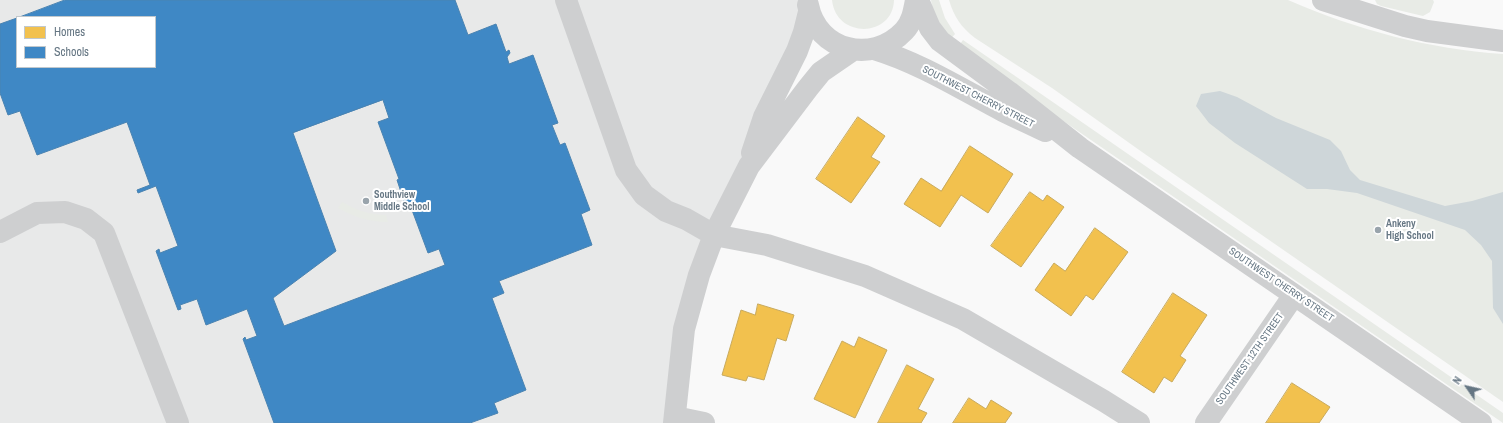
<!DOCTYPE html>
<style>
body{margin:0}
#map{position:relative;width:1503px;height:423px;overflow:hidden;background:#f9f9f9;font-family:"Archivo Narrow",sans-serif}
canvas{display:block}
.legend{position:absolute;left:16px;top:16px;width:140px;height:52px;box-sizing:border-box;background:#fff;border:1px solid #c1c8cd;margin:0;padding:5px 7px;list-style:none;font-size:12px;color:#657683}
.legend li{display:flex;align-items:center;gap:8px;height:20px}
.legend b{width:20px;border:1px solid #c1c8cd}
.north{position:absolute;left:1447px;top:367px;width:40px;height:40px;-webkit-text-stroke:3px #fff;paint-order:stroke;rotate:304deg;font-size:11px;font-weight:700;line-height:16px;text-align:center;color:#657683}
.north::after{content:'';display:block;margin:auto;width:14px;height:18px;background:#657683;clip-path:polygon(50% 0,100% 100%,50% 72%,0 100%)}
</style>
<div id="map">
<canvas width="1503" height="423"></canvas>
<ul class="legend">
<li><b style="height:11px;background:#f2c14e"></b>Homes</li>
<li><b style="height:11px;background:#3f88c5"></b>Schools</li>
</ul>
<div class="north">N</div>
</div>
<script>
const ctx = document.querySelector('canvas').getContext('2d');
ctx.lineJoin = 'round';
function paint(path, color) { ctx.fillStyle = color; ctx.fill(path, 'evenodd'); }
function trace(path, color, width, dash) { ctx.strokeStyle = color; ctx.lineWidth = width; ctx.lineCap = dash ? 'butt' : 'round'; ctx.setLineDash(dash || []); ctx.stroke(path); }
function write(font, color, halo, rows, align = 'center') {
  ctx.font = font + ' "Archivo Narrow",sans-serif'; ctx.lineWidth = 4; ctx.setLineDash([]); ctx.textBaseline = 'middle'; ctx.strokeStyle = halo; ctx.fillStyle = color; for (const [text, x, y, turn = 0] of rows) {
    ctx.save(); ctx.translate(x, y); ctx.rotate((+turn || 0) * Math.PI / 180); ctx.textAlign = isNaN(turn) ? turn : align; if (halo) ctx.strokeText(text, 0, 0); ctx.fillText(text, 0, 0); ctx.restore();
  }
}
paint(new Path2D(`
 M0 0H807L714 235 674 423H0ZM17 17H155V67H17Z`), '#e8e9e9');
paint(new Path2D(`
 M832 0H894C893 38 836 39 832 0Z
 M931 0H939L945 18 955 34 949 41 933 12Z
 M949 0H1288C1357 30 1429 49 1503 54V402L1142 152 1052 88 975 38C961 27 954 17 949 0Z
 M1375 0H1433L1434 2 1430 12 1423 16 1381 6 1377 4Z
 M963 40 1503 413V423L957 48Z
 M342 202C356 210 370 215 386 215L388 222C370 222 354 217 338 208Z`), '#e8ebe6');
paint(new Path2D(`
 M1220 91 1237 97 1276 118 1330 140 1341 151 1350 170 1360 180 1445 206 1472 201 1503 192V324L1493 308 1492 261 1481 245 1465 230 1357 193 1327 189H1307L1235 143 1209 123 1196 106 1201 94Z`), '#ced6d9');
const homes = new Path2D(`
 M858 117 885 136 871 157 880 162 851 203 816 179Z
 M970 146 1013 174 988 213 961 195 940 227 904 204 921 178 941 191Z
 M1030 192 1043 201 1047 195 1064 207 1021 267 991 246Z
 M1095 228 1128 252 1093 300 1086 295 1071 316 1035 290 1054 263 1065 271Z
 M1173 293 1207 315 1180 356 1186 360 1172 382 1164 377 1154 393 1122 372Z
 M758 304 794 315 786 341 777 338 764 380 748 376 746 381 722 375 741 310 755 315Z
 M859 337 887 350 855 418 814 399 842 341 854 347Z
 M907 365 934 379 918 409 927 413 921 423H878Z
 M1292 383 1330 407 1319 423H1266Z
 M969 398 986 409 991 400 1012 413 1005 423H953Z`);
paint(homes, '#f2c14e');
trace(homes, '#c8aa5e', 1);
const schools = new Path2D(`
 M65 0H455L468 35 496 24 506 52 509 50 510 53 507 57 509 64 533 55 558 123 552 125 560 145 565 143 590 210 581 214 592 245 499 281 504 293 492 298 526 390 494 403 498 413 470 423H274L243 339 245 337 246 340 257 336 247 309 206 325 197 299 180 305 181 309 178 310 156 251 159 249 160 253 178 246 156 186 138 193 137 190 150 185 127 122 37 155 20 111 8 115 0 93V24L17 18V67H155V17H20ZM383 100 389 118 378 122 399 179 397 180 405 204 409 202 428 253 439 249 445 265 284 326 273 298 336 251 293 133Z`);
paint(schools, '#3f88c5');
trace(schools, '#4a83b1', 1);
trace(new Path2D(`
 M566 0 626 170 644 195 666 211 686 219 714 235 767 245 865 276 963 319 1104 401 1139 423
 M918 0 930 28 940 41 1009 92 1080 148 1481 423
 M1323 0 1405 26 1427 31 1503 41
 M808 5C817 51 872 65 904 31 912 23 914 11 916 0
 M874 49C920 63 961 89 1003 111 1017 118 1031 124 1045 131
 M752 153 764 117 797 51 804 32 809 12
 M0 232 37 213 65 212 86 219 104 233 178 423
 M675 417 704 423
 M674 423 684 329 699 275 714 235 749 166 808 88 821 72 853 50
 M1206 423 1294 295`), '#cecfd0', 22);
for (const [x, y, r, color] of [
 [366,201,4,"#99a4ac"],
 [1378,230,4,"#99a4ac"]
]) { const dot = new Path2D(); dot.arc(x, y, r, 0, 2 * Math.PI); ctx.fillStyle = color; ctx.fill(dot); trace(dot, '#fff', 1.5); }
write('10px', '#657683', '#fff', [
 ["SOUTHWEST CHERRY STREET",978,97,27],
 ["SOUTHWEST CHERRY STREET",1281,285,34],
 ["SOUTHWEST 12TH STREET",1250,359,-55]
]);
write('bold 10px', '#657683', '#fff', [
 ["Southview",374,195],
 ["Middle School",374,207],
 ["Ankeny",1386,224],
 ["High School",1386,236]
], 'left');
</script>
